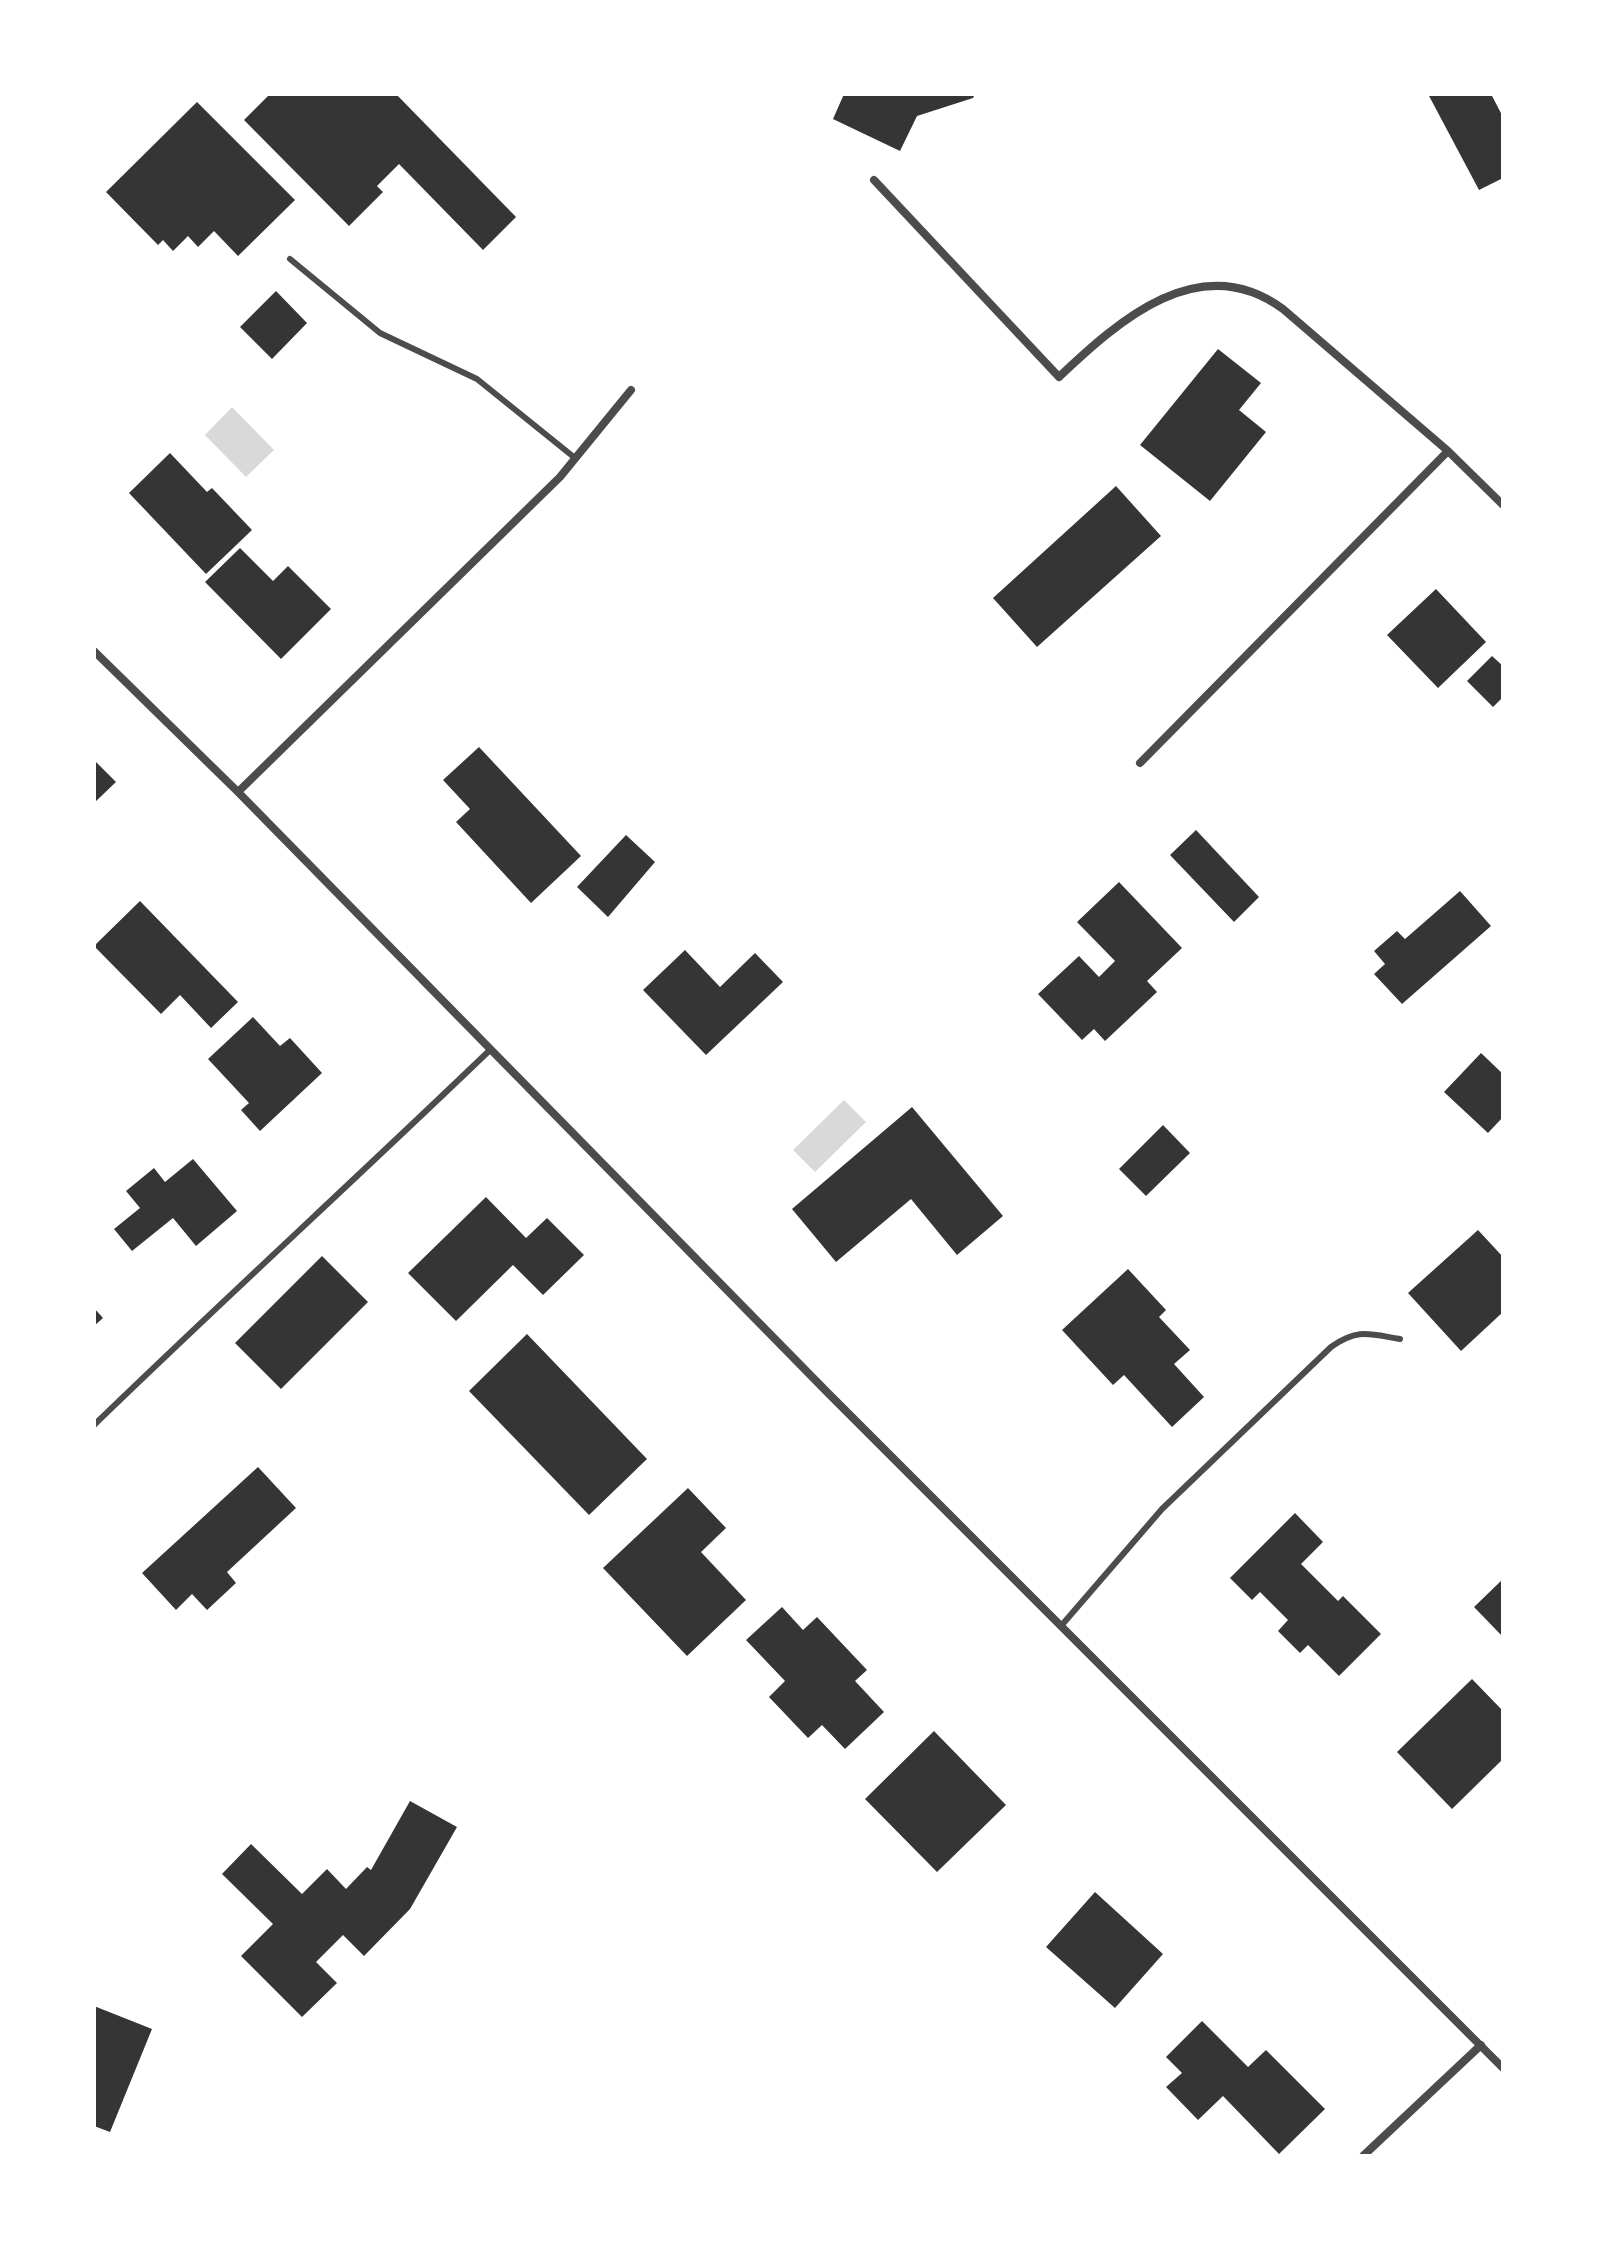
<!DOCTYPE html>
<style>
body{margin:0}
#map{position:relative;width:1597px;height:2250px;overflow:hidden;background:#fff;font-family:"DejaVu Sans",sans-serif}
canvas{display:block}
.frame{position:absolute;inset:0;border:96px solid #fff;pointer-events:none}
</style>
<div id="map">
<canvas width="1597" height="2250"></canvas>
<div class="frame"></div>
</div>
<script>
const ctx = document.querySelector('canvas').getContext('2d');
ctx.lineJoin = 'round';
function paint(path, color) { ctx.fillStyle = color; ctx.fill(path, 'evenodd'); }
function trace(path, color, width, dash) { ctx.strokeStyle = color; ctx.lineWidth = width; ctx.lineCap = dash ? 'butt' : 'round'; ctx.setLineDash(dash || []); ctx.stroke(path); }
paint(new Path2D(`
 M232 407 274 450 246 477 205 435Z
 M844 1100 866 1122 815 1172 793 1150Z`), '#d9d9d9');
paint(new Path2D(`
 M270 94H396L516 217 483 250 399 164 377 186 383 192 349 226 244 120Z
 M844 94H975L973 98 917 116 900 151 833 119Z
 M1428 94H1491L1503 117V178L1479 190Z
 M197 102 295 200 238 256 214 231 198 247 188 236 173 251 163 240 158 245 106 192Z
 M276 291 307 323 272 359 240 327Z
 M1218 349 1261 383 1239 410 1266 432 1210 501 1140 445Z
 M170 453 207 492 212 488 252 530 206 574 129 493Z
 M1116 486 1161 536 1037 647 993 598Z
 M240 548 273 581 288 566 331 609 281 659 205 582Z
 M1436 589 1486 642 1438 688 1387 635Z
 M1492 656 1503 666V697L1493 707 1467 681Z
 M479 747 581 856 531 903 456 822 470 809 443 780Z
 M94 760 116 782 94 803Z
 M1196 830 1259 897 1234 922 1170 855Z
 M626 835 655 862 608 917 577 887Z
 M1119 882 1182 948 1147 981 1157 992 1105 1041 1094 1029 1082 1040 1038 994 1079 956 1099 977 1115 961 1077 922Z
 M1460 891 1491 926 1402 1004 1374 974 1385 964 1374 951 1397 931 1405 939Z
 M140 901 238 1002 211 1028 180 995 161 1014 94 946Z
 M685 950 720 987 755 953 783 982 706 1055 643 990Z
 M253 1017 280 1046 290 1038 322 1073 260 1131 241 1110 249 1103 208 1059Z
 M1481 1053 1503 1074V1117L1488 1133 1444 1092Z
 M912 1107 1003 1216 957 1255 911 1199 836 1262 792 1209Z
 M1163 1125 1190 1153 1146 1196 1119 1169Z
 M193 1159 237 1211 196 1246 173 1218 132 1251 114 1229 140 1208 126 1191 154 1168 165 1182Z
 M486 1197 526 1238 547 1218 584 1255 543 1295 513 1265 456 1321 408 1273Z
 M1478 1230 1503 1257V1312L1461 1351 1408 1293Z
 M322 1256 368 1302 281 1389 235 1343Z
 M1128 1269 1166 1310 1159 1317 1190 1350 1174 1364 1204 1397 1172 1427 1124 1375 1113 1385 1062 1330Z
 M94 1308 103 1318 94 1326Z
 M527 1334 647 1459 589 1515 469 1391Z
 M258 1467 296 1508 227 1572 236 1583 207 1610 192 1594 176 1610 142 1573Z
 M688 1488 726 1528 701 1552 746 1600 687 1656 603 1568Z
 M1295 1513 1323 1542 1301 1564 1338 1601 1343 1596 1381 1634 1339 1676 1308 1645 1300 1653 1278 1631 1288 1620 1260 1592 1252 1600 1230 1578Z
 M1503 1579V1637L1474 1607Z
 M782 1607 803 1630 817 1617 867 1670 855 1681 884 1712 845 1749 822 1725 808 1738 769 1697 785 1681 746 1640Z
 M1472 1679 1503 1711V1759L1452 1809 1397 1752Z
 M934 1731 1006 1805 937 1872 865 1799Z
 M410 1801 457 1827 410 1909 364 1956 343 1935 316 1962 337 1983 302 2017 241 1956 273 1924 222 1874 251 1844 302 1894 327 1869 346 1889 367 1867 371 1870Z
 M1095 1892 1163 1954 1115 2008 1046 1947Z
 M94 2006 152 2029 110 2132 94 2126Z
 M1202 2021 1248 2067 1266 2050 1325 2109 1279 2154 1223 2096 1198 2120 1166 2087 1182 2073 1166 2057Z`), '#353535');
trace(new Path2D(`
 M290 259 380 333 477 379 575 458
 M94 1425C225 1298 359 1176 491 1049
 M1061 1626 1162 1509 1331 1347C1358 1328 1369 1334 1400 1339`), '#4c4c4c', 6);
trace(new Path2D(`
 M874 180 1059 377C1119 320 1200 248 1283 309L1448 451 1503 505
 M94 651 238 792 827 1392 1503 2068
 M1140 763 1448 451
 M238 792 560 477 631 390
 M1363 2156 1481 2045`), '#4c4c4c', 8);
</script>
